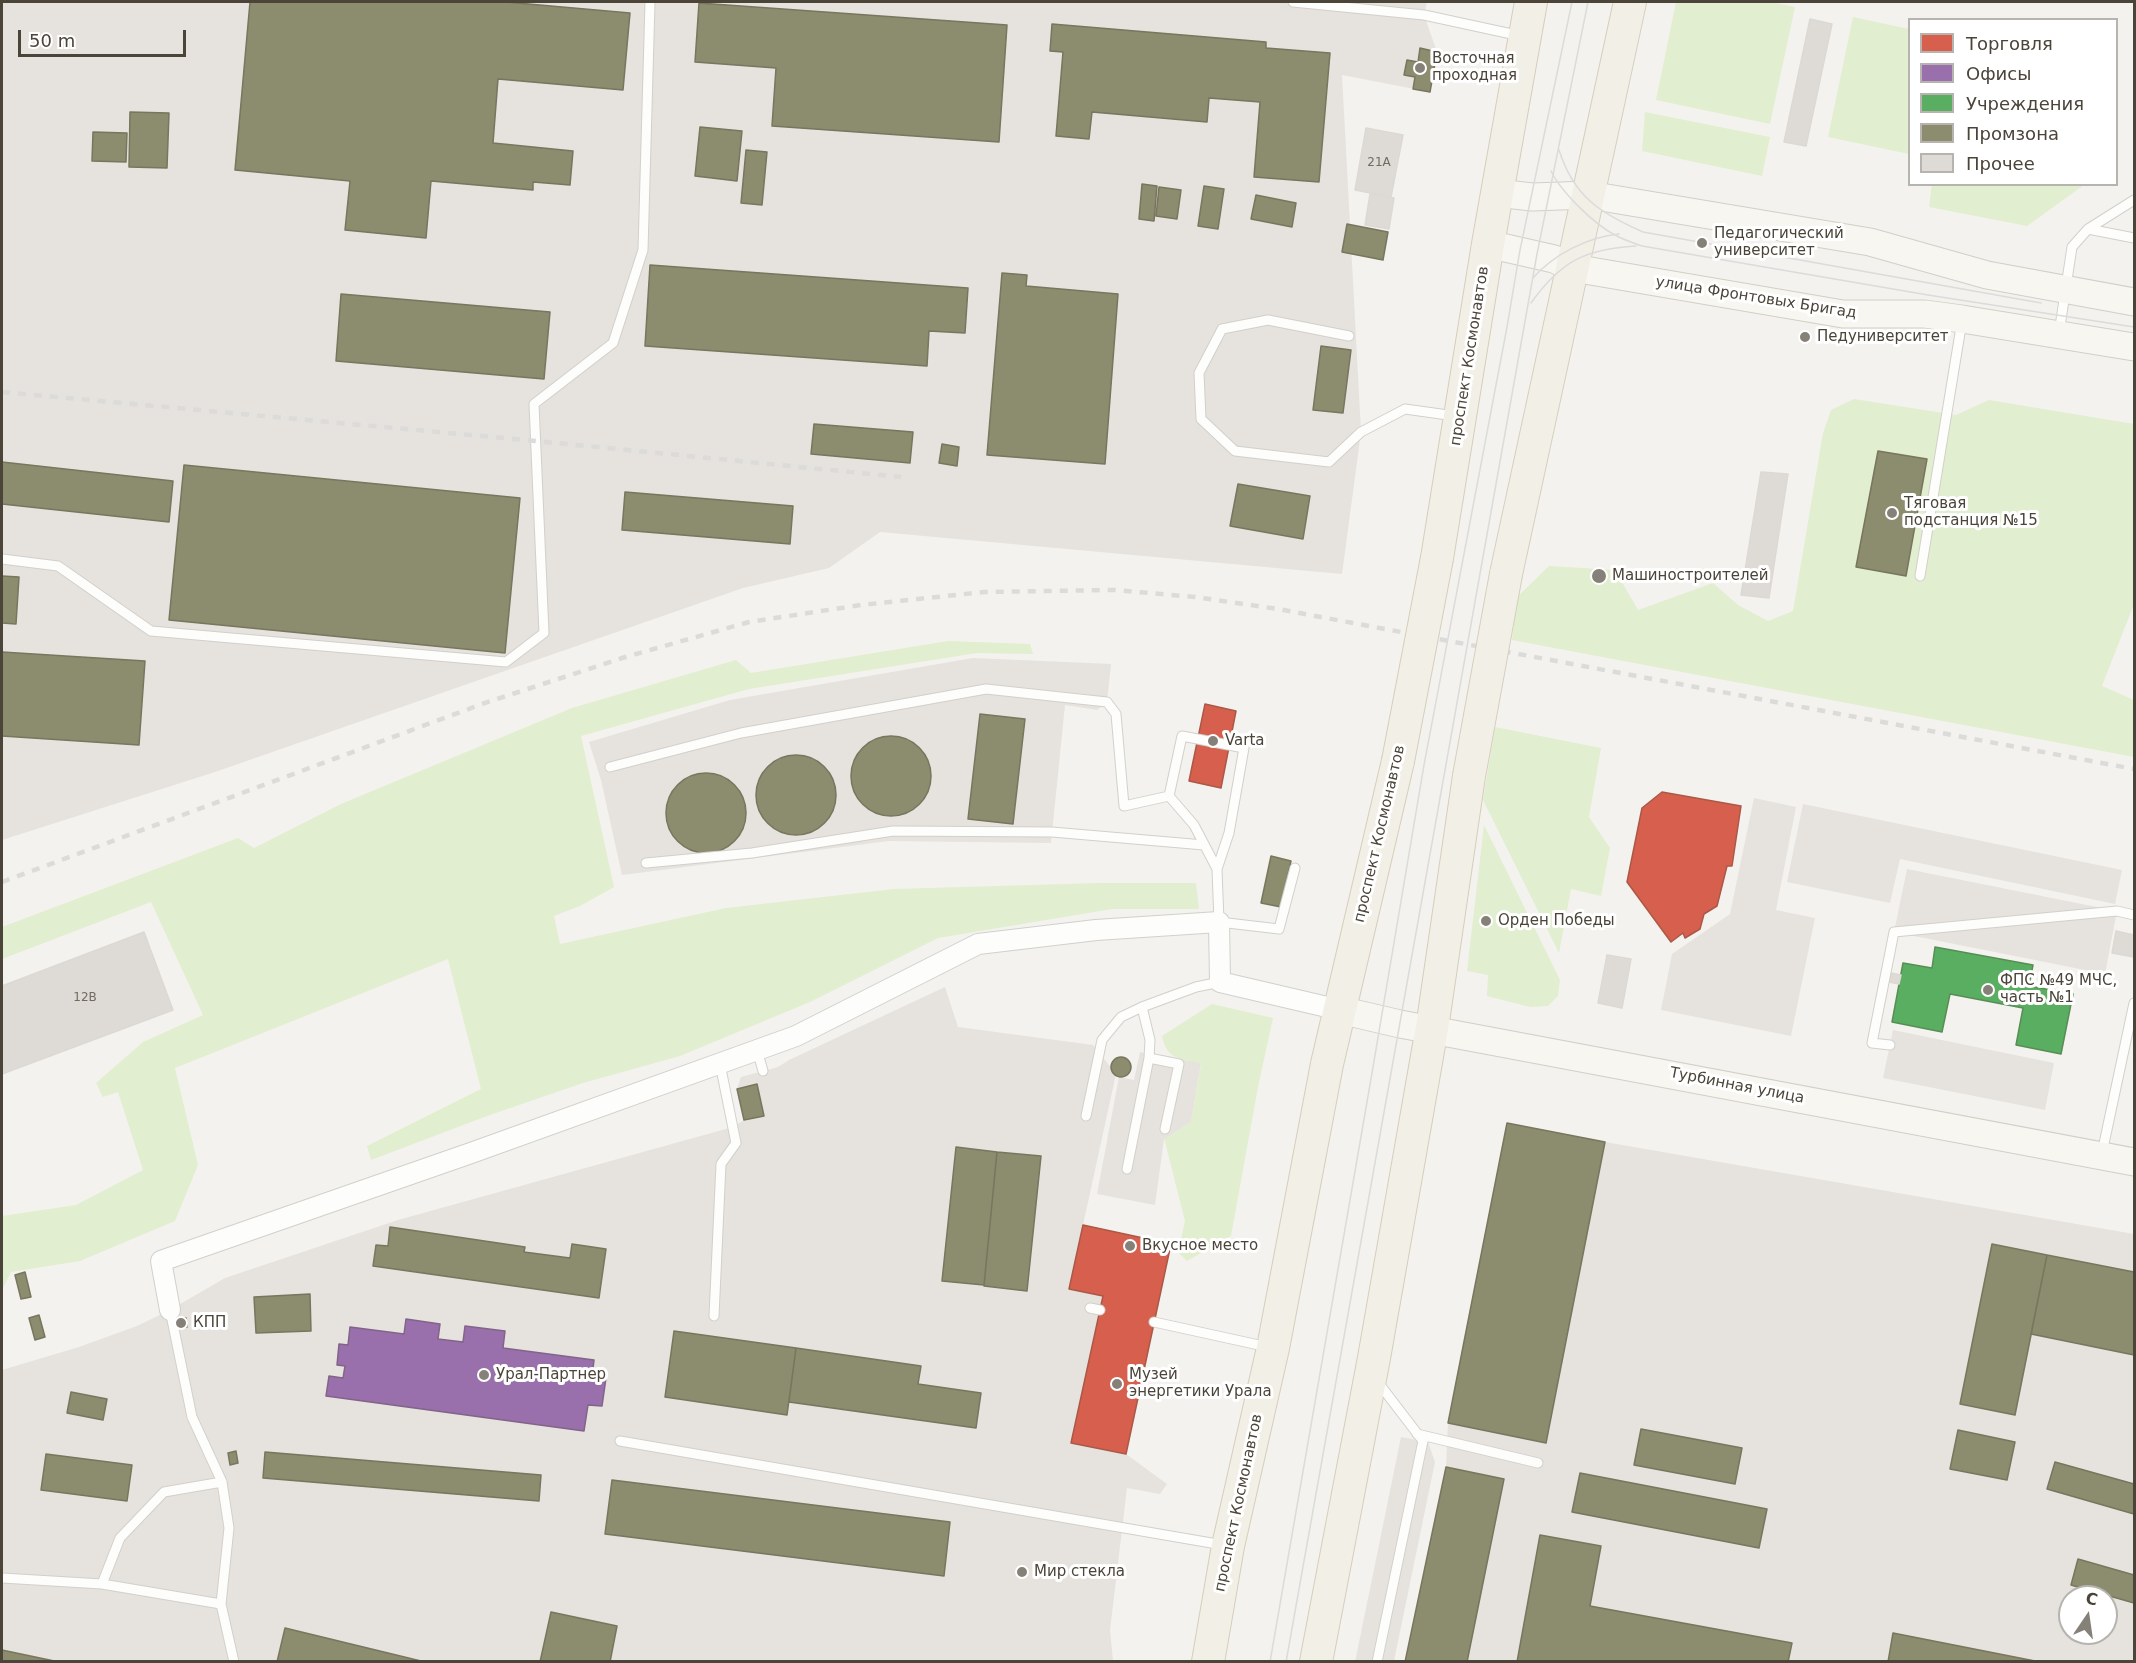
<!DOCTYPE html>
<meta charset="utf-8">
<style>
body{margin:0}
#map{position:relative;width:2136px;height:1663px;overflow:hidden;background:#f4f2ee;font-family:"DejaVu Sans",sans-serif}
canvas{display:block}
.frame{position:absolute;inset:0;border:3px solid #4b4439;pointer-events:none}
.legend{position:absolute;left:1908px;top:18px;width:210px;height:168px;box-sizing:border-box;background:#fff;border:2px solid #b7b4b0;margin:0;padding:8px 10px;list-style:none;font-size:18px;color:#4b4439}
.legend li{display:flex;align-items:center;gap:12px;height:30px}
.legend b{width:30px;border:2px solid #b7b4b0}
.north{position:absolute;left:2058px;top:1585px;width:60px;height:60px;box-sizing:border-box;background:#fff;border:2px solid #b7b4b0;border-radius:50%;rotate:13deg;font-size:16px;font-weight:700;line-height:24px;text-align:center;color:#4b4439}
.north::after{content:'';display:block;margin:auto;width:21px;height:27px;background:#868178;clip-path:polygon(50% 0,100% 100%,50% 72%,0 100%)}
.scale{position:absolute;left:18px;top:30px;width:168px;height:27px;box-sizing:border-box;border:3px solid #4b4439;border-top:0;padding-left:8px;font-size:18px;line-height:21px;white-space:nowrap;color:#4b4439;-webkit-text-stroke:4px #fff;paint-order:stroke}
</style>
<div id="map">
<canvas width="2136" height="1663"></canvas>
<div class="frame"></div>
<ul class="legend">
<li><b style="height:16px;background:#d6604d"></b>Торговля</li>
<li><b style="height:16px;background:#9970ab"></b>Офисы</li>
<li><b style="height:16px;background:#5aae61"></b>Учреждения</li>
<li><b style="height:16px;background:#8c8c6e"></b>Промзона</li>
<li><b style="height:16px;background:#dedbd6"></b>Прочее</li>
</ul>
<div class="north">С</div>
<div class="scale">50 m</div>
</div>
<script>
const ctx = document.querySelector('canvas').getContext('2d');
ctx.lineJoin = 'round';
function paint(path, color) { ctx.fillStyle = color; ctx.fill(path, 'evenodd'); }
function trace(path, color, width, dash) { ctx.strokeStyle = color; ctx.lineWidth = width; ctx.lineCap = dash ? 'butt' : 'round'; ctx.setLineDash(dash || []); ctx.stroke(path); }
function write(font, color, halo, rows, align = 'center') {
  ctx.font = font + ' "DejaVu Sans",sans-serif'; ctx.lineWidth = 6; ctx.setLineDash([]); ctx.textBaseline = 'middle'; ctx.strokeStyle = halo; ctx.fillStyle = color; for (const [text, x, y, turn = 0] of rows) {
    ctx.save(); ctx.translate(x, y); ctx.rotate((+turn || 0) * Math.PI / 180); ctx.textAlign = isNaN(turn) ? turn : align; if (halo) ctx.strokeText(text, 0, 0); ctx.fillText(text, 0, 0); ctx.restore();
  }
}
paint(new Path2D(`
 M2 2H1427L1424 15 1437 52 1430 92 1342 75 1361 432 1342 574 880 532 829 568 743 588 215 772 2 840Z
 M973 658 1111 664 1107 702 1097 710 1065 705 1051 843 889 841 622 875 601 780 589 742 730 700Z
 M1803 804 2122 870 2115 904 1900 859 1890 903 1787 882Z
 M945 987 958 1027 1093 1045 1116 1074 1083 1225 1171 1244 1126 1454 1167 1484 1160 1494 1127 1488 1110 1630 1113 1661 2 1662V1370L79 1347 137 1326 170 1310 225 1278 398 1220 733 1127 744 1120 737 1089 741 1077 778 1067 789 1060Z
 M1507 1123 1605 1142 2134 1234V1661L1405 1662 1446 1467 1448 1423ZM2070 1597H2106V1633H2070Z`), '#e6e2de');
paint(new Path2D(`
 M1676 2H1771L1795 7 1770 124 1656 100Z
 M1853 17 1909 29V154L1828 137Z
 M1645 112 1770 137 1762 176 1642 151Z
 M1932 184H2084V185L2027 226 1929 207Z
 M1854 399 1956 415 1989 400 2134 424V604L2102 686 2134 700V757L1512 640 1517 597 1549 566 1615 570 1638 610 1713 583 1738 605 1768 621 1793 611 1823 433 1831 410Z
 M948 641 1030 644 1033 654 977 653 749 689 581 736 614 887 580 906 554 916 560 944 726 908 894 889 1100 883H1196L1199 909H1112L938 938 810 1002 680 1056 583 1083 487 1116 371 1160 367 1146 481 1089 448 959 175 1068 198 1165 175 1221 80 1261 11 1272 2 1290V1216L76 1205 143 1170 118 1092 103 1097 96 1083 143 1042 203 1015 151 902 2 959V927L238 838 254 848 341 804 572 708 736 660 751 673Z
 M1495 727 1601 748 1589 817 1610 848 1601 896 1571 889 1559 953 1483 800Z
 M1484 825 1560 980 1558 996 1548 1006 1530 1007 1487 996 1488 975 1467 971Z
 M1212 1004 1273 1018 1258 1087 1231 1236 1187 1261 1178 1252 1185 1221 1164 1138 1191 1122 1201 1064C1179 1058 1167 1060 1162 1036Z`), '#e1eecf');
paint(new Path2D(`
 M1754 798 1796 807 1776 910 1815 918 1791 1036 1661 1010 1672 954 1730 914Z
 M1907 869 2117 911 2105 974 1894 932Z
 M1893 1030 2054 1063 2045 1110 1883 1078Z
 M1140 1052 1201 1063 1191 1122 1164 1139 1155 1205 1097 1194 1119 1077 1134 1080Z
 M1401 1437 1428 1442 1435 1462 1394 1661 1355 1662Z`), '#e6e3df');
const shops = new Path2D(`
 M1205 704 1236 711 1221 788 1189 781Z
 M1662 792 1741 806 1732 866H1727L1717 906 1704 914 1700 929 1685 938 1683 933 1671 942 1627 882 1642 808Z
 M1083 1225 1171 1244 1126 1454 1071 1443 1103 1296 1069 1289Z`);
paint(shops, '#d6604d');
trace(shops, '#ac5847', 1.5);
const offices = new Path2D(`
 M406 1319 440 1324 438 1339 463 1342 465 1326 505 1331 503 1348 594 1360 592 1377 606 1378 602 1406 588 1405 584 1431 326 1396 329 1376 343 1378 345 1366 337 1365 339 1344 348 1345 350 1327 404 1334Z`);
paint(offices, '#9970ab');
trace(offices, '#826389', 1.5);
const public = new Path2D(`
 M1935 947 2033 965 2029 986 2073 994 2061 1054 2016 1045 2023 1008 1950 994 1942 1032 1892 1022 1903 963 1932 968Z`);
paint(public, '#5aae61');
trace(public, '#568e55', 1.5);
const industry = new Path2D(`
 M250 2H506L630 13 623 90 498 79 493 143 573 151 570 185 533 182V190L431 181 426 238 345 230 350 181 235 170Z
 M699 3 1007 25 999 142 772 126 776 68 695 62Z
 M1052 24 1266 42V48L1330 53 1319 182 1254 177 1260 102 1209 98 1207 122 1092 112 1089 139 1056 136 1063 52 1050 51Z
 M1420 48 1437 52 1430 92 1413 89 1415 77 1404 75 1407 60 1418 62Z
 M130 112 169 113 167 168 129 167Z
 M700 127 742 131 737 181 695 176Z
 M93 132 127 133 126 162 92 161Z
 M746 150 767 152 762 205 741 203Z
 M1142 184 1157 186 1154 221 1139 219Z
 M1204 186 1224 189 1218 229 1198 226Z
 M1159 187 1181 190 1177 219 1156 216Z
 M1256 195 1296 203 1292 227 1251 219Z
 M1347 224 1388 232 1383 260 1342 252Z
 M650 265 968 288 965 333 929 331 927 366 645 346Z
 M1002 273 1027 275 1026 286 1118 294 1105 464 987 455Z
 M341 294 550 312 544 379 336 361Z
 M1321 346 1351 350 1343 413 1313 410Z
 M814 424 913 432 910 463 811 454Z
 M942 444 959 447 957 466 939 463Z
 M1878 451 1927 459 1906 576 1856 567Z
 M2 462 173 481 169 522 2 504Z
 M184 465 520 498 505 653 169 620Z
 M1238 484 1310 496 1303 539 1230 526Z
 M625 492 793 506 790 544 622 530Z
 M2 576 19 577 16 624 2 623Z
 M2 652 145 661 139 745 2 736Z
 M980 714 1025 719 1013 824 968 819Z
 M851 776a40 40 0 1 1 80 0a40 40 0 1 1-80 0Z
 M756 795a40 40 0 1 1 80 0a40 40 0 1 1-80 0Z
 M666 813a40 40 0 1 1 80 0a40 40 0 1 1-80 0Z
 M1271 856 1291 861 1281 907 1261 903Z
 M1111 1067a10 10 0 1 1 20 0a10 10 0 1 1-20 0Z
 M757 1084 764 1116 744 1120 737 1089Z
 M1507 1123 1605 1142 1546 1443 1448 1423Z
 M956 1147 997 1152 984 1285 942 1281Z
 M997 1152 1041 1156 1027 1291 984 1286Z
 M390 1227 525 1247 524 1252 570 1258 572 1244 606 1249 599 1298 373 1266 376 1245 388 1246Z
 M1992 1244 2047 1255 2015 1415 1960 1404Z
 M2047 1255 2134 1272V1355L2031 1334Z
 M25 1272 31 1297 21 1299 15 1275Z
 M310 1294 311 1331 256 1333 254 1297Z
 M39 1315 45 1337 35 1340 29 1318Z
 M186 1318 187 1327 177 1329 175 1320Z
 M674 1331 796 1348 787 1415 665 1397Z
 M796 1348 921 1366 918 1384 981 1393 976 1428 789 1402Z
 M71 1392 107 1399 103 1420 67 1413Z
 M1641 1429 1742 1448 1735 1484 1634 1465Z
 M1958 1430 2015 1442 2007 1480 1950 1469Z
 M236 1451 238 1463 230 1465 228 1453Z
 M265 1452 541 1475 539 1501 263 1478Z
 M46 1454 132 1465 127 1501 41 1490Z
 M2055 1462 2134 1484V1514L2047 1489Z
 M1446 1467 1504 1479 1467 1662H1405Z
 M1580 1473 1767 1509 1759 1548 1572 1512Z
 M612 1480 950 1522 944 1576 605 1534Z
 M1540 1535 1601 1546 1590 1606 1792 1643 1788 1662H1517Z
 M2078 1559 2134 1575V1603L2071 1585Z
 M551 1612 617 1626 610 1662H540Z
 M285 1628 425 1662H277Z
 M1893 1633 2040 1662H1888Z
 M2 1650 59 1662H2Z`);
paint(industry, '#8c8c6e');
trace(industry, '#78765e', 1.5);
const building = new Path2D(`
 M1810 19 1832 24 1806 146 1784 142Z
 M1366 128 1403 135 1391 197 1355 190Z
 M1370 194 1394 198 1389 229 1365 225Z
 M1761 472 1788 474 1769 598 1741 595Z
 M2116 931 2134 935V957L2112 953Z
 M144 932 173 1010 2 1074V986Z
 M1607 955 1631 959 1622 1008 1598 1003Z
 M1891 973 1901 975 1899 984 1889 982Z`);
paint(building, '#dedbd6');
trace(building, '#dcd9d4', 1.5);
const lane = new Path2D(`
 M1293 2 1424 15 1521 36
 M2088 229 2134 238
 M2059 333 2072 247 2088 229 2134 200
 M1349 336 1268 320 1222 329 1199 373 1201 419 1235 451 1329 462 1361 432 1405 409 1455 416
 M2 559 58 566 151 631 506 662 544 633 534 404 613 343 643 250 650 2
 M1920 576 1962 321
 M610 767 741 733 986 689 1107 702 1116 714 1124 806 1169 796
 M646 863 752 853 893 831 1052 832 1204 845
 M1217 869 1229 833 1244 748 1182 736 1169 796 1194 825 1217 869 1219 922 1279 929 1295 868
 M1890 1045 1872 1043 1894 932 2117 911 2134 915
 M757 1050 763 1071
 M1149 1058 1179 1064 1165 1129
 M1086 1116 1102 1040 1121 1017 1142 1007
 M2102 1153 2134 1003
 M1127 1169 1149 1058 1150 1040 1142 1007 1196 987 1220 982
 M1090 1308 1100 1310
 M714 1316 721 1164 736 1143 720 1064
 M1154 1322 1268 1347
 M1417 1434 1538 1463
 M620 1441 1223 1545
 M2 1578 102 1584 221 1604 229 1528 222 1482 192 1417 170 1310
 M102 1584 120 1538 164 1492 222 1482
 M221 1604 234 1662
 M1377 1662 1423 1441 1377 1381`);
const street = new Path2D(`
 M170 1310 161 1261 471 1153 796 1036 978 944 1096 930 1219 922 1220 982 1340 1010`);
const secondary = new Path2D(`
 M1497 193 1532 197 1589 195 1870 242 1987 275 2134 302
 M1488 244 1554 259 1573 268 1843 314H1925L1962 319 2134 347
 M1340 1010 1400 1024 2134 1162`);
const primary = new Path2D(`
 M1437 558 1488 244 1531 2
 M1506 574 1630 2
 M1208 1662 1228 1546 1273 1348 1327 1064 1398 761
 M1316 1662 1374 1358 1432 1028 1469 776`);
trace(lane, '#d2d0cb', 11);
trace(street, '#d2d0cb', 22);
trace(secondary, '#d3cfc5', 29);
trace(primary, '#d6cebb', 34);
trace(lane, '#fdfdfc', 9);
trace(street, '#fdfdfc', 20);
trace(secondary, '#f7f6f1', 27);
trace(primary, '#f2efe6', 32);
trace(new Path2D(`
 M1559 150C1574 197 1600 213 1643 232L2041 303
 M1551 171C1561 192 1595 225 1615 235 1624 240 1633 243 1642 246L1928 295 2134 327
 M1533 278C1554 254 1588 237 1619 234
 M1531 303C1561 261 1585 249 1636 246
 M1270 1662 1372 1073 1424 765 1507 327 1520 250 1572 2
 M1286 1662 1537 254 1588 2`), '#dbdbda', 1.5);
trace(new Path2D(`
 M2 392 536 441 901 477
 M2 882 482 704 622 658 749 622 861 605 984 592 1115 590 1195 597 1278 609 2134 769`), '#dbdbda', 4.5, [8, 8]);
const primaryBridge = new Path2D(`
 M1398 761 1437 558
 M1469 776 1506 574`);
trace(primaryBridge, '#d6cebb', 34, []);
trace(primaryBridge, '#f2efe6', 32);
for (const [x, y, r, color] of [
 [1420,68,6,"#868178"],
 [1702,243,6,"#868178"],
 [1805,337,6,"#868178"],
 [1892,513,6,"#868178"],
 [1599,576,8,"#868178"],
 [1213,741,6,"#868178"],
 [1486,921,6,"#868178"],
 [1988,990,6,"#868178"],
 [1130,1246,6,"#868178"],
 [181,1323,6,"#868178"],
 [484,1375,6,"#868178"],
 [1117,1384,6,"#868178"],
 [1022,1572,6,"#868178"]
]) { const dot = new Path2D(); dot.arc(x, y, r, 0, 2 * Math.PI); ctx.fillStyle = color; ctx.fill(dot); trace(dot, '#fff', 2); }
write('12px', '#706a61', null, [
 ["21А",1379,163],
 ["12В",85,998]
]);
write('15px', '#4b4439', '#fff', [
 ["Восточная",1432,59],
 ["проходная",1432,76],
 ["Педагогический",1714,234],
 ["университет",1714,251],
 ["Педуниверситет",1817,337],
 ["Тяговая",1904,504],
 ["подстанция №15",1904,521],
 ["Машиностроителей",1612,576],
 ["Varta",1225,741],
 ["Орден Победы",1498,921],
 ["ФПС №49 МЧС,",2000,981],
 ["часть №1",2000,998],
 ["Вкусное место",1142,1246],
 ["КПП",193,1323],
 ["Урал-Партнер",496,1375],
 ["Музей",1129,1375],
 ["энергетики Урала",1129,1392],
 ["Мир стекла",1034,1572]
], 'left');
write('15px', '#4b4439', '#fff', [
 ["улица Фронтовых Бригад",1756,298,9],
 ["проспект Космонавтов",1470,356,-81],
 ["проспект Космонавтов",1380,834,-77],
 ["Турбинная улица",1737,1086,11],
 ["проспект Космонавтов",1239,1503,-78]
]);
</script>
